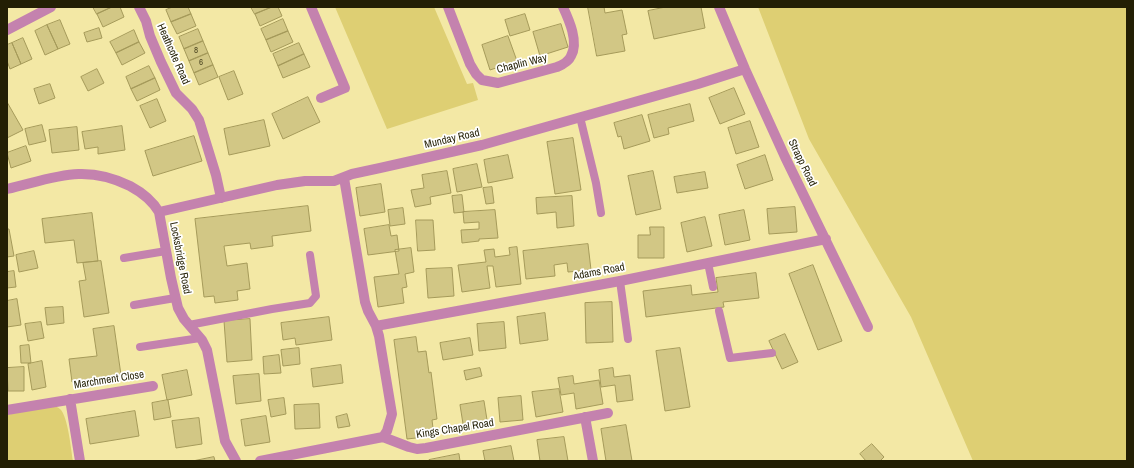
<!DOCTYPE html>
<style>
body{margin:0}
#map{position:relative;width:1134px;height:468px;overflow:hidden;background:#f3e8a5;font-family:"Archivo Narrow",sans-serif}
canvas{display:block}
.frame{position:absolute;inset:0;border:8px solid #231f04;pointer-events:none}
</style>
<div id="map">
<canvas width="1134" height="468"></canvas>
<div class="frame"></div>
</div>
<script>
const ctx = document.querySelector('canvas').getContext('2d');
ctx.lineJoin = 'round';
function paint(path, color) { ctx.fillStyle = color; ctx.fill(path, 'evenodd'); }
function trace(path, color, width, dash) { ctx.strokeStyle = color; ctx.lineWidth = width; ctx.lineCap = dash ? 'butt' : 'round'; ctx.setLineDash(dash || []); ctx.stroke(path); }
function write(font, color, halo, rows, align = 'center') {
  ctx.font = font + ' "Archivo Narrow",sans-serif'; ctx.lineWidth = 3.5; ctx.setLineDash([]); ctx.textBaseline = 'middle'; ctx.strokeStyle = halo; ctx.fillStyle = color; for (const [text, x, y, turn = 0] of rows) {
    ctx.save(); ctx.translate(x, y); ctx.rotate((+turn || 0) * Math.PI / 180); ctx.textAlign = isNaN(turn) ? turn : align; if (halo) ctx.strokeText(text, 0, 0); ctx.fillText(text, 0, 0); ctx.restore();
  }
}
paint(new Path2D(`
 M335 7H434L467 84 473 83 478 100 387 129Z
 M758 7H1127V461H973L911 317 809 139Z
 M52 405C55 406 58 407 60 409 68 416 71 450 73 461H7V415Z`), '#decf73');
const building = new Path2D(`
 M93 7H112L97 14Z
 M112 7H120L124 17 103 27 97 14Z
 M173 7H188L191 14 171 22 166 10Z
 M251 7H272L255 14Z
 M272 7H278L282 16 260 26 255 14Z
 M588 7H604L605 13 622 10 627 34 622 35 625 51 597 56Z
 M666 7H701L705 28 654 39 648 11Z
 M191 14 196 26 177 34 171 22Z
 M525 14 530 30 510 36 505 20Z
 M283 19 288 31 266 40 261 29Z
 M60 20 70 44 58 49 47 25Z
 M561 24 568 47 540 56 533 32Z
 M47 25 58 49 45 55 35 31Z
 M99 28 102 38 87 42 84 33Z
 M198 29 203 41 184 49 179 37Z
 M134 30 139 42 116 53 110 42Z
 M288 31 293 42 271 52 266 40Z
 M508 36 517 61 490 70 482 45Z
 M23 38 32 59 21 64 12 43Z
 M203 41 208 53 189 61 184 49Z
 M139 42 145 53 122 65 116 53Z
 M12 43 21 64 10 69 7 61V45Z
 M299 43 304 54 278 66 273 54Z
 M208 53 213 65 194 73 189 61Z
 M304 54 310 67 283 78 278 66Z
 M213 65 218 77 199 85 194 73Z
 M149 66 155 78 131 89 126 77Z
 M97 69 104 83 88 91 81 77Z
 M234 71 243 94 228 100 219 77Z
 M155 78 160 90 137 101 131 89Z
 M50 84 55 98 39 104 34 89Z
 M734 88 745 114 720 124 709 98Z
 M308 97 320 122 283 139 272 114Z
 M157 99 166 121 150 128 140 106Z
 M7 102 23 130 7 138Z
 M690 104 694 121 668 128 669 134 654 138 648 115Z
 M642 115 650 141 624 149 621 136 618 137 614 123Z
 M264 120 270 146 229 155 224 129Z
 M750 121 759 147 736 154 728 128Z
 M42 125 46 141 29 145 25 129Z
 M122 126 125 150 98 154V147L85 149 82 132Z
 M77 127 79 150 52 153 49 130Z
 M194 136 202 161 153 176 145 151Z
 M573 138 581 190 555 194 547 142Z
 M26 146 31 161 11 168 7 153Z
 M508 155 513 178 488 183 484 160Z
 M765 155 773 180 745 189 737 165Z
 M477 164 482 187 457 192 453 169Z
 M447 171 451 193 430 197 431 204 415 207 411 190 424 188 422 175Z
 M653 171 661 209 636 215 628 176Z
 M705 172 708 188 677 193 674 177Z
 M381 184 385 212 360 216 356 188Z
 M492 187 494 203 486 204 483 188Z
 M462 195 464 212 454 213 452 196Z
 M572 196 574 226 557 228 556 212 537 214 536 198Z
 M308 206 311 231 272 236 273 246 251 249 250 243 224 246 227 266 247 263 250 289 237 291 238 300 215 303 214 296 204 297 195 219Z
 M795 207 797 232 769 234 767 209Z
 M403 208 405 224 390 226 388 210Z
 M495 210 498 238 479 239V241L462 243 461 230 479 229V222L464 223 463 212Z
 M744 210 750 240 725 245 719 215Z
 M92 213 98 261 77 263 74 240 45 243 42 219Z
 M705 217 712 246 687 252 681 223Z
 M416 220H433L435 250 418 251Z
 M389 225 391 236 397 235 399 251 368 255 364 229Z
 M650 227H664V258H638V235H650Z
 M7 229H9L14 256 7 257Z
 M588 244 591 270 568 272 567 263 554 265 555 276 526 279 523 251Z
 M517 247 521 284 496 287 493 266H487L490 288 462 292 458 265 486 262 484 250 494 249 495 257 510 255 509 248Z
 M411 248 414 272 405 274 407 287 402 288 404 303 378 307 374 277 399 274 395 250Z
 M34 251 38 268 19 272 16 255Z
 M101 261 109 313 84 317 79 281 86 280 83 263Z
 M813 265 842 341 818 350 789 274Z
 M452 268 454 296 428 298 426 269Z
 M14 271 16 287 7 288V272Z
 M756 273 759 298 723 302 724 307 646 317 643 291 691 285 692 295 718 292 716 278Z
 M17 299 21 325 7 327V301Z
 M612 302 613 342 586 343 585 303Z
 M63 307 64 323 47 325 45 308Z
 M545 313 548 340 520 344 517 317Z
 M329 317 332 340 296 345 295 338 283 340 281 323Z
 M250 319 252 360 227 362 224 321Z
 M41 322 44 338 28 341 25 324Z
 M504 322 506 348 479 351 477 324Z
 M114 326 121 375 72 382 69 359 97 356 93 329Z
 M785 334 798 362 782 369 769 341Z
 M416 337 418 352 426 351 429 373 431 372 437 419 432 420 434 436 407 439 394 340Z
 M470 338 473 355 443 360 440 343Z
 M29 345 31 363H21L20 346Z
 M299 348 300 364 283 366 281 350Z
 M680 348 690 407 665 411 656 351Z
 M279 355 281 373 264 374 263 357Z
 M42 361 46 387 32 390 28 364Z
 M341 365 343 383 313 387 311 369Z
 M24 367V391H8L7 368Z
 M480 368 482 376 466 380 464 371Z
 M613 368 614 377 630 375 633 400 617 402 615 385 601 387 599 370Z
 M187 370 192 395 167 400 162 375Z
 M259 374 261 401 236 404 233 376Z
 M573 376 574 384 599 380 603 404 576 409 574 393 561 395 558 378Z
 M559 389 563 412 536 417 532 392Z
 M521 396 523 420 500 422 498 398Z
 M284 398 286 414 271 417 268 400Z
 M168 400 171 417 154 420 152 403Z
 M484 401 488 426 464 430 460 405Z
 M319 404 320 428 295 429 294 405Z
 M135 411 139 436 90 444 86 419Z
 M347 414 350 426 338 428 336 417Z
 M266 416 270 442 245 446 241 420Z
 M199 418 202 444 176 448 172 421Z
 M626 425 632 461H606L601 429Z
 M564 437 568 461H540L537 440Z
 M872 444 884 457 880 461H866L860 454Z
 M511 446 514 461H485L483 451Z
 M459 454 460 461H429V460Z
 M214 457 215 461H193Z`);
paint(building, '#d2c785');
trace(building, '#a59a5a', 1);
trace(new Path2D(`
 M580 117 596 183 601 213
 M124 258 166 251
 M708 263 713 287
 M620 281 628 339
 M134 305 175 298
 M719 311 730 358 772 353
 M189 325 272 309 310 303 316 296 310 255
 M140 347 200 338`), '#c482ae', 8);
trace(new Path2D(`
 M139 7 146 21 150 36 161 62 176 93 192 109 199 120 216 175 221 198
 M311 7 345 88 321 98
 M448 7 470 64 476 74 482 80 498 83 557 67C562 65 569 61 571 56 579 42 569 20 563 7
 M719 7 745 69 785 157 868 327
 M7 30 51 7
 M344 178 365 302 368 311 376 326 379 336 392 414 387 431 383 437
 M7 189C54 178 84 163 130 186 143 193 152 200 159 212L171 278 178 308 184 319 202 340 207 350 225 441 236 461
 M159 212 277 185 305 181H334L352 174 380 168 482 145 698 84 745 69
 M376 326 620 281 826 239
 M70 399 80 461
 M7 410 153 386
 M585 417 593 461
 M260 461 383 437 409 447 417 449 426 448 608 413`), '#c482ae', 10);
write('9px', '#4f4924', null, [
 ["8",196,51],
 ["6",201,63]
]);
write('11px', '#231f04', '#fff', [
 ["Heathcote Road",173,54,66],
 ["Chaplin Way",522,64,-14],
 ["Munday Road",452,139,-13],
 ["Strapp Road",802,163,64],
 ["Locksbridge Road",180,258,79],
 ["Adams Road",599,272,-11],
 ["Marchment Close",109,380,-9],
 ["Kings Chapel Road",455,429,-9]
]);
</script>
